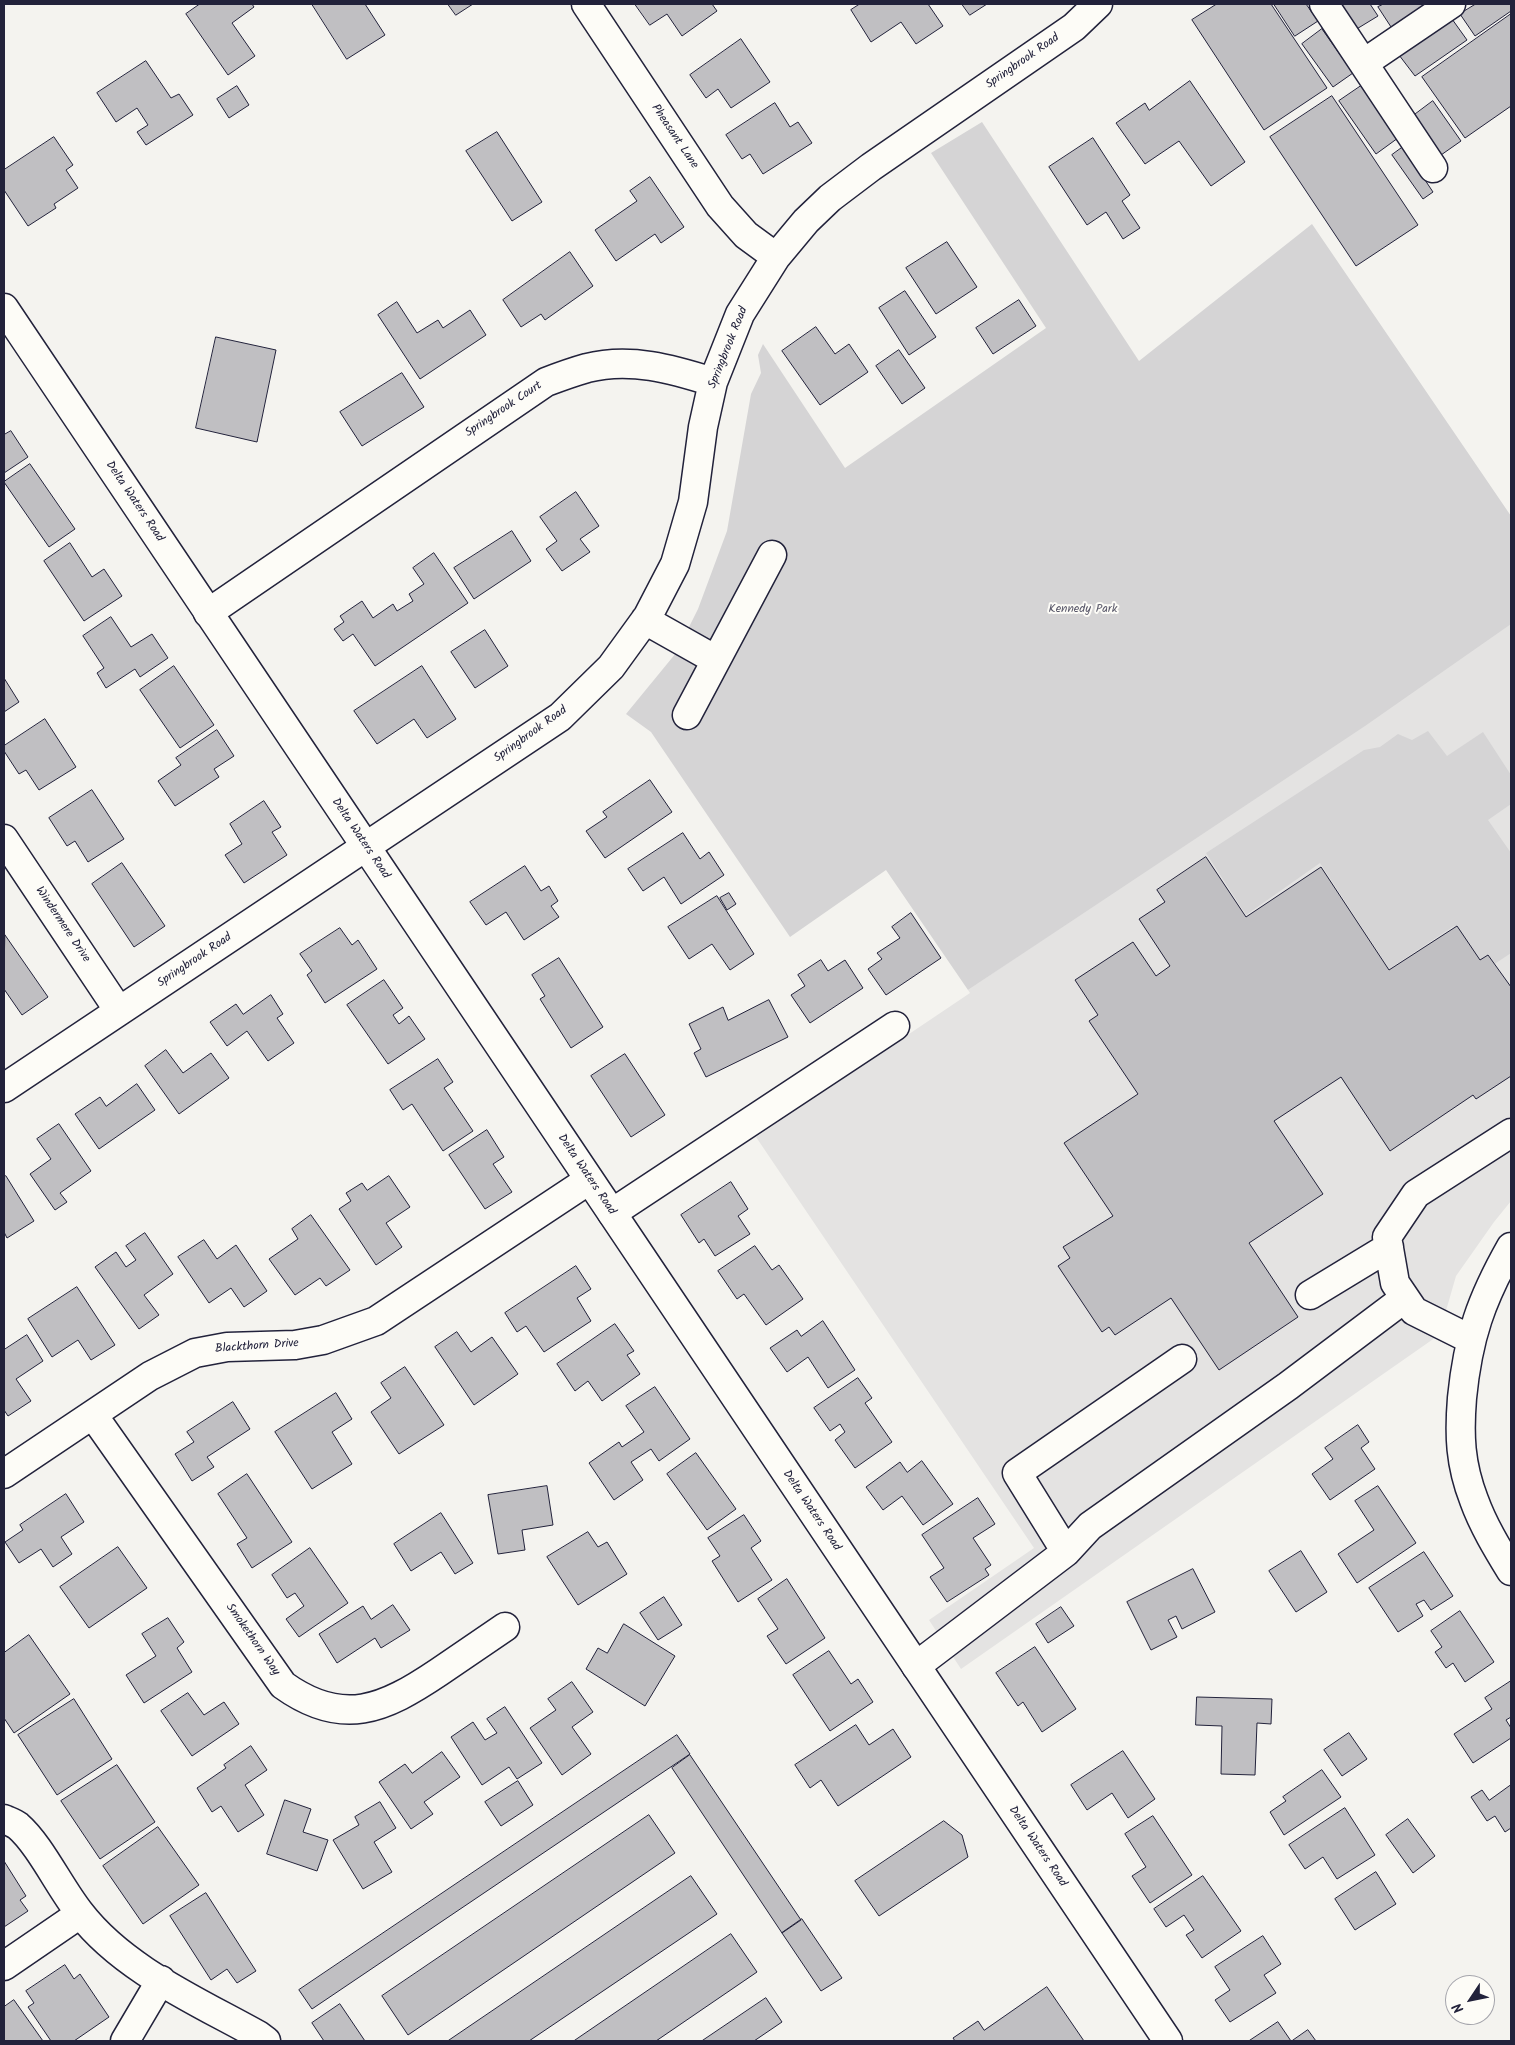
<!DOCTYPE html>
<style>
body{margin:0}
#map{position:relative;width:1515px;height:2045px;overflow:hidden;background:#f4f3ef;font-family:Kalam,sans-serif}
canvas{display:block}
.frame{position:absolute;inset:0;border:5px solid #22223b;pointer-events:none}
.north{position:absolute;left:1445px;top:1975px;width:50px;height:50px;box-sizing:border-box;background:#fdfcf7;border:1px solid #a5a5ac;border-radius:50%;rotate:236deg;font-size:14px;font-weight:700;line-height:20px;text-align:center;color:#22223b}
.north::after{content:'';display:block;margin:auto;width:18px;height:22px;background:#22223b;clip-path:polygon(50% 0,100% 100%,50% 72%,0 100%)}
</style>
<div id="map">
<canvas width="1515" height="2045"></canvas>
<div class="frame"></div>
<div class="north">N</div>
</div>
<script>
const ctx = document.querySelector('canvas').getContext('2d');
ctx.lineJoin = 'round';
function paint(path, color) { ctx.fillStyle = color; ctx.fill(path, 'evenodd'); }
function trace(path, color, width, dash) { ctx.strokeStyle = color; ctx.lineWidth = width; ctx.lineCap = dash ? 'butt' : 'round'; ctx.setLineDash(dash || []); ctx.stroke(path); }
function write(font, color, halo, rows, align = 'center') {
  ctx.font = font + ' Kalam,sans-serif'; ctx.lineWidth = 4; ctx.setLineDash([]); ctx.textBaseline = 'middle'; ctx.strokeStyle = halo; ctx.fillStyle = color; for (const [text, x, y, turn = 0] of rows) {
    ctx.save(); ctx.translate(x, y); ctx.rotate((+turn || 0) * Math.PI / 180); ctx.textAlign = isNaN(turn) ? turn : align; if (halo) ctx.strokeText(text, 0, 0); ctx.fillText(text, 0, 0); ctx.restore();
  }
}
paint(new Path2D(`
 M1511 623V1201L1494 1222 1456 1276 1439 1335 961 1669 929 1620 1034 1548 756 1137 970 993 968 990Z`), '#e4e3e2');
paint(new Path2D(`
 M982 122 1139 361 1312 224 1511 516V624L1365 726 968 990 886 870 790 937 651 732 626 714 676 653 698 609 727 531 751 394 761 373 758 355 763 344 845 468 1046 328 931 153Z
 M1428 731 1447 756 1483 732 1511 775V804L1488 820 1511 853V953L1484 971 1454 926 1389 969 1320 863 1246 915 1206 853 1364 750 1380 747 1398 734 1412 740Z`), '#d5d4d5');
const building = new Path2D(`
 M200 4H252L254 7 232 23 255 56 228 75 186 14Z
 M312 4H365L385 35 347 59Z
 M448 4H473L456 15Z
 M635 4H712L717 11 682 36 667 14 650 25Z
 M860 4H928L943 26 916 44 901 22 871 42 851 10Z
 M962 4H987L970 15Z
 M1217 4H1271L1327 88 1264 130 1192 20Z
 M1274 4H1306L1318 21 1295 36Z
 M1338 4H1370L1378 16 1355 30Z
 M1384 4H1429L1393 30 1378 7Z
 M1476 4H1511V11L1475 36 1460 14Z
 M1511 14V106L1465 138 1422 77Z
 M1452 19 1467 40 1415 76 1399 55Z
 M1322 29 1353 73 1333 87 1302 44Z
 M741 39 770 82 731 108 718 89 706 98 690 75Z
 M146 61 171 98 179 94 193 115 146 145 137 132 148 125 137 108 116 122 97 93Z
 M1190 81 1245 162 1211 186 1179 141 1145 164 1116 123 1145 103 1149 110Z
 M237 86 249 105 229 118 217 99Z
 M1361 86 1398 138 1376 154 1339 101Z
 M1332 96 1418 225 1356 266 1270 137Z
 M1433 101 1461 141 1441 155 1413 116Z
 M775 103 790 127 798 122 812 143 763 174 750 154 742 159 726 135Z
 M497 132 542 202 512 221 466 151Z
 M54 137 73 165 66 170 78 188 54 204 56 208 28 226 4 190V170Z
 M1093 138 1130 195 1122 201 1140 228 1123 239 1106 212 1087 225 1049 167Z
 M1403 147 1433 192 1423 199 1392 155Z
 M650 177 684 227 661 243 655 234 616 261 595 230 637 201 630 191Z
 M947 242 977 287 936 314 906 268Z
 M570 252 593 286 545 320 541 314 521 327 503 300Z
 M905 291 936 337 909 355 879 308Z
 M1019 300 1036 326 993 354 976 328Z
 M397 302 417 333 438 320 443 328 470 310 486 335 420 379 378 315Z
 M816 327 835 354 849 344 868 372 820 405 782 351Z
 M216 337 276 350 257 442 196 428Z
 M899 350 925 388 902 404 876 366Z
 M402 373 424 407 362 446 340 412Z
 M11 431 28 457 4 473V435Z
 M30 464 75 529 49 547 4 482Z
 M576 492 599 526 580 539 590 552 562 571 546 549 557 541 540 517Z
 M512 531 531 561 474 599 454 568Z
 M70 543 92 577 104 569 122 596 84 621 44 561Z
 M434 553 468 603 375 666 353 634 343 641 334 629 344 622 340 616 362 601 373 618 393 604 397 611 413 601 409 594 424 584 413 568Z
 M111 617 131 647 152 634 168 658 140 677 135 669 106 688 97 673 104 668 83 636Z
 M485 630 508 666 475 688 451 652Z
 M174 666 214 725 180 748 140 690Z
 M422 666 456 719 427 738 414 719 377 744 354 711Z
 M4 678 19 702 4 712Z
 M45 719 76 767 39 790 26 770 19 774 4 751V746Z
 M217 730 234 756 214 769 219 777 175 806 158 781 181 765 176 758Z
 M650 780 672 812 605 858 586 831 607 817 603 812Z
 M92 790 124 839 88 862 75 841 67 846 49 818Z
 M264 801 281 827 272 832 287 855 244 883 225 855 242 844 230 824Z
 M683 833 700 859 709 852 724 875 681 904 664 877 643 891 628 869Z
 M1206 857 1246 917 1321 867 1389 970 1457 926 1480 960 1488 955 1511 987V1076L1476 1099 1473 1095 1390 1151 1341 1077 1274 1121 1323 1194 1249 1243 1298 1317 1219 1370 1171 1298 1115 1335 1109 1327 1102 1332 1058 1266 1070 1258 1063 1247 1113 1216 1064 1143 1138 1094 1089 1021 1098 1015 1075 980 1133 942 1156 976 1170 966 1139 919 1165 902 1157 890Z
 M122 863 165 926 134 947 92 884Z
 M525 866 541 891 549 886 558 901 551 906 559 917 524 940 506 912 486 925 470 902Z
 M729 893 736 904 727 910 720 898Z
 M717 896 754 954 730 970 712 944 689 959 668 927Z
 M911 913 941 958 886 995 868 969 882 959 877 953 900 938 892 927Z
 M340 928 352 945 358 940 377 969 325 1003 307 975 312 971 300 954Z
 M5 935 48 997 22 1015 4 989Z
 M559 958 603 1027 571 1048 540 999 545 996 532 975Z
 M821 960 828 971 845 960 863 988 810 1023 791 995 805 986 798 975Z
 M384 980 403 1008 393 1015 399 1024 409 1016 425 1039 388 1064 347 1005Z
 M271 995 283 1014 277 1018 294 1043 268 1061 247 1031 227 1046 210 1022 236 1004 243 1014Z
 M769 1000 788 1037 706 1077 694 1053 701 1049 689 1024 723 1007 728 1020Z
 M166 1050 183 1073 211 1053 229 1078 179 1114 145 1066Z
 M625 1054 665 1115 631 1137 591 1076Z
 M438 1059 453 1082 444 1088 473 1131 443 1151 412 1104 403 1110 390 1090Z
 M137 1084 155 1110 99 1149 75 1114 100 1097 106 1106Z
 M59 1124 91 1171 60 1193 67 1202 55 1210 30 1174 51 1159 37 1139Z
 M487 1130 504 1157 493 1164 512 1192 485 1209 449 1155Z
 M6 1176 34 1221 7 1238 4 1232V1177Z
 M389 1176 410 1207 386 1223 402 1247 376 1265 339 1209 351 1201 346 1193 362 1183 367 1190Z
 M731 1182 748 1209 738 1216 750 1234 715 1256 704 1239 699 1243 681 1215Z
 M311 1215 350 1270 326 1286 320 1278 295 1295 269 1259 298 1239 292 1229Z
 M145 1233 173 1274 144 1295 159 1315 139 1329 95 1267 116 1252 126 1267 136 1260 126 1246Z
 M204 1240 217 1259 236 1245 267 1291 244 1307 231 1288 209 1303 178 1257Z
 M755 1246 772 1270 779 1265 803 1299 766 1325 744 1294 737 1299 718 1271Z
 M576 1266 591 1289 577 1298 591 1321 544 1352 526 1326 517 1332 505 1313Z
 M77 1287 115 1345 91 1360 78 1340 52 1357 28 1319Z
 M823 1321 855 1370 828 1388 808 1357 787 1372 770 1348 797 1330 801 1336Z
 M615 1324 634 1351 627 1355 640 1374 602 1401 588 1381 575 1391 557 1364Z
 M457 1332 471 1352 492 1337 518 1374 474 1405 435 1347Z
 M27 1335 43 1361 16 1379 31 1401 8 1416 4 1410V1350Z
 M405 1367 444 1425 399 1454 371 1412 391 1398 381 1383Z
 M858 1378 872 1398 865 1403 892 1442 855 1468 835 1440 845 1432 840 1424 830 1431 814 1408Z
 M655 1387 690 1439 659 1461 651 1449 631 1462 643 1480 614 1500 589 1463 619 1442 622 1447 644 1432 626 1406Z
 M336 1393 352 1419 332 1432 352 1464 312 1489 275 1432Z
 M233 1402 250 1429 207 1457 214 1467 192 1481 175 1454 194 1442 187 1432Z
 M1358 1425 1369 1442 1361 1448 1375 1469 1330 1500 1312 1474 1333 1459 1325 1448Z
 M696 1453 736 1509 707 1530 667 1474Z
 M922 1461 953 1504 923 1525 902 1496 883 1510 866 1487 900 1462 907 1472Z
 M247 1474 292 1542 252 1568 237 1544 247 1538 218 1494Z
 M547 1486 553 1525 522 1530 525 1550 498 1554 488 1495Z
 M1378 1486 1416 1543 1357 1583 1338 1554 1374 1530 1355 1501Z
 M66 1494 84 1522 61 1537 72 1554 53 1567 41 1549 19 1563 5 1542 23 1530 20 1525Z
 M978 1498 995 1524 973 1538 991 1565 985 1569 989 1575 947 1602 930 1577 944 1568 922 1535Z
 M441 1513 473 1563 455 1574 441 1552 411 1571 394 1544Z
 M744 1515 761 1541 751 1548 772 1580 738 1602 712 1561 720 1556 708 1538Z
 M588 1532 598 1547 607 1542 627 1574 578 1605 547 1557Z
 M118 1547 147 1588 89 1628 60 1587Z
 M310 1548 348 1603 299 1637 286 1619 304 1606 295 1593 287 1598 272 1575Z
 M1301 1551 1327 1592 1296 1612 1269 1571Z
 M1424 1552 1453 1596 1431 1610 1424 1600 1416 1604 1423 1616 1398 1632 1369 1588Z
 M1193 1569 1215 1612 1182 1629 1176 1616 1168 1620 1177 1637 1151 1650 1127 1602Z
 M787 1579 825 1638 786 1664 767 1636 778 1629 758 1599Z
 M664 1597 682 1625 658 1640 640 1613Z
 M393 1605 410 1630 381 1648 375 1638 337 1663 319 1634 363 1606 371 1619Z
 M1061 1607 1074 1626 1048 1643 1036 1624Z
 M1460 1611 1494 1662 1465 1682 1453 1663 1446 1668 1435 1652 1442 1647 1431 1631Z
 M168 1618 184 1642 177 1648 192 1672 144 1703 126 1675 156 1656 142 1634Z
 M624 1624 675 1656 645 1706 586 1669 598 1648 607 1653Z
 M29 1635 70 1694 14 1733 4 1718V1653Z
 M1035 1647 1076 1709 1042 1732 1023 1702 1018 1706 996 1673Z
 M829 1651 851 1684 858 1679 873 1702 830 1731 793 1675Z
 M1511 1681V1717L1506 1720 1511 1728V1738L1473 1763 1454 1734 1492 1709 1485 1698Z
 M572 1682 593 1712 572 1727 591 1754 562 1775 530 1728 556 1710 548 1699Z
 M188 1693 204 1715 224 1702 239 1724 192 1756 161 1711Z
 M1197 1697 1272 1699 1271 1724 1257 1723 1255 1775 1221 1774 1222 1726 1196 1725Z
 M74 1699 112 1759 57 1795 18 1735Z
 M505 1707 542 1763 517 1779 509 1767 482 1785 451 1737 473 1722 485 1740 497 1733 487 1719Z
 M856 1725 869 1745 893 1729 911 1757 838 1806 821 1780 810 1788 795 1765Z
 M1349 1733 1367 1759 1342 1776 1324 1750Z
 M677 1735 690 1754 312 2009 299 1990Z
 M251 1746 267 1770 245 1785 264 1815 238 1832 221 1806 212 1812 197 1788 226 1768 224 1765Z
 M1123 1751 1155 1799 1128 1818 1112 1793 1087 1810 1071 1785Z
 M442 1752 460 1777 424 1802 433 1814 411 1829 379 1782 405 1764 412 1773Z
 M690 1755 801 1920 782 1933 672 1768Z
 M117 1765 155 1822 100 1859 61 1801Z
 M1322 1770 1341 1797 1284 1835 1270 1812 1286 1801 1283 1797Z
 M518 1781 533 1805 501 1826 485 1802Z
 M1511 1785V1828L1505 1832 1495 1816 1487 1821 1471 1797 1482 1790 1489 1800Z
 M285 1800 311 1809 303 1832 328 1840 317 1871 267 1854Z
 M380 1802 396 1828 374 1842 392 1872 363 1889 333 1840 359 1825 355 1817Z
 M1345 1808 1375 1855 1337 1879 1323 1857 1305 1869 1289 1845Z
 M649 1815 675 1853 408 2035 382 1996Z
 M1153 1816 1192 1875 1150 1903 1132 1876 1146 1867 1125 1834Z
 M1408 1819 1435 1856 1413 1873 1386 1835Z
 M944 1821 962 1835 968 1857 879 1916 855 1881Z
 M158 1827 199 1885 143 1924 103 1866Z
 M4 1861 26 1896 20 1900 28 1911 4 1927Z
 M1376 1872 1396 1904 1355 1930 1335 1899Z
 M691 1876 717 1914 529 2041H448Z
 M1203 1876 1241 1931 1202 1958 1186 1935 1194 1930 1184 1915 1166 1927 1154 1909Z
 M206 1893 256 1971 237 1983 227 1969 211 1980 170 1916Z
 M802 1919 842 1978 821 1991 782 1933Z
 M731 1934 757 1972 656 2041H574Z
 M1263 1936 1281 1964 1264 1975 1276 1993 1230 2022 1215 2000 1230 1990 1215 1967Z
 M65 1965 74 1979 80 1974 109 2017 74 2041H51L28 2007 34 2003 26 1991Z
 M1047 1987 1084 2041H955L953 2038 978 2021 984 2030Z
 M766 1998 782 2022 754 2041H702Z
 M14 2000 43 2041H4V2007Z
 M340 2004 365 2041H324L312 2023Z
 M1278 2022 1291 2041H1249Z
 M1308 2030 1316 2041H1292Z`);
paint(building, '#c0bfc2');
trace(building, '#22223b', 1);
const minor = new Path2D(`
 M586 4 720 206 746 235 776 257
 M1324 4 1433 168
 M1364 63 1451 4
 M208 613 546 382C559 377 573 372 587 368 630 357 672 369 713 382
 M645 620 716 660
 M687 715 772 555
 M4 839 119 1011
 M4 1088 560 717 611 667 648 616 675 564 693 502 703 427 713 382 740 314 776 257 806 221 830 198 871 167 1074 27 1098 4
 M612 1213 895 1026
 M1511 1247C1481 1300 1468 1337 1462 1398 1459 1435 1460 1464 1474 1500 1483 1525 1497 1548 1511 1571
 M1310 1295 1389 1247
 M1470 1339 1414 1311 1395 1283 1387 1237 1416 1194 1511 1133
 M93 1415 283 1685C343 1728 384 1709 439 1672 461 1657 483 1642 505 1627
 M4 1474 150 1376 195 1353 227 1347 295 1345 323 1340 376 1321 589 1180
 M1066 1552 1017 1473 1182 1359
 M916 1666 1066 1552 1090 1526 1288 1386 1405 1298
 M4 1819C8 1821 14 1823 18 1826 40 1845 60 1888 80 1913 123 1969 197 2001 258 2035L266 2041
 M4 1966 80 1914
 M125 2041 161 1980`);
const major = new Path2D(`
 M4 308 1168 2041`);
trace(minor, '#22223b', 31);
trace(major, '#22223b', 31);
trace(minor, '#fdfcf7', 28);
trace(major, '#fdfcf7', 28);
write('12px', '#22223b', '#fdfcf7', [
 ["Springbrook Road",1023,62,-35],
 ["Pheasant Lane",674,137,56],
 ["Springbrook Road",729,348,-68],
 ["Springbrook Court",504,410,-34],
 ["Delta Waters Road",134,502,56],
 ["Springbrook Road",531,735,-36],
 ["Delta Waters Road",360,839,56],
 ["Windermere Drive",62,925,56],
 ["Springbrook Road",195,961,-34],
 ["Delta Waters Road",586,1175,56],
 ["Blackthorn Drive",257,1347,-4],
 ["Delta Waters Road",811,1511,56],
 ["Smokethorn Way",252,1640,55],
 ["Delta Waters Road",1037,1847,56]
]);
write('12px', '#585769', '#fdfcf7', [
 ["Kennedy Park",1083,610]
]);
</script>
